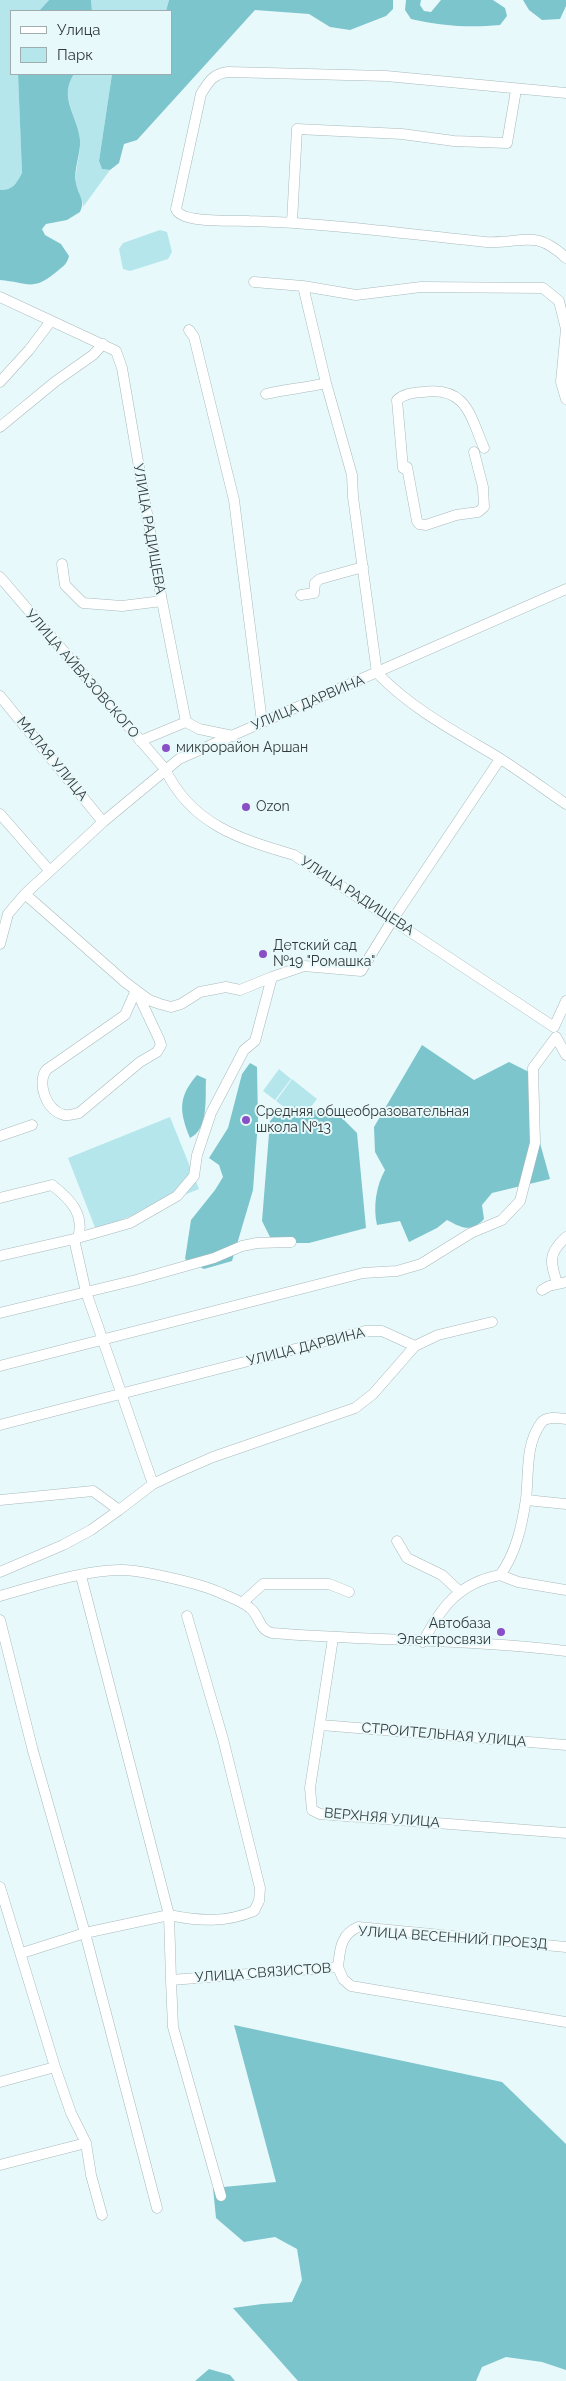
<!DOCTYPE html>
<meta charset="utf-8">
<style>
body{margin:0}
#map{position:relative;width:566px;height:2381px;overflow:hidden;background:#e8f9fb;font-family:Raleway,sans-serif}
canvas{display:block}
.legend{position:absolute;left:10px;top:10px;width:162px;height:65px;box-sizing:border-box;background:#e8f9fb;border:1px solid #a0adae;margin:0;padding:6px 9px;list-style:none;font-size:15px;color:#333a3b}
.legend li{display:flex;align-items:center;gap:10px;height:25px}
.legend b{width:25px;border:1px solid #a0adae}
</style>
<div id="map">
<canvas width="566" height="2381"></canvas>
<ul class="legend">
<li><b style="height:6px;background:#fff"></b>Улица</li>
<li><b style="height:14px;background:#b4e6eb"></b>Парк</li>
</ul>
</div>
<script>
const ctx = document.querySelector('canvas').getContext('2d');
ctx.lineJoin = 'round';
function paint(path, color) { ctx.fillStyle = color; ctx.fill(path, 'evenodd'); }
function trace(path, color, width, dash) { ctx.strokeStyle = color; ctx.lineWidth = width; ctx.lineCap = dash ? 'butt' : 'round'; ctx.setLineDash(dash || []); ctx.stroke(path); }
function write(font, color, halo, rows, align = 'center') {
  ctx.font = font + ' Raleway,sans-serif'; ctx.lineWidth = 4; ctx.setLineDash([]); ctx.textBaseline = 'middle'; ctx.strokeStyle = halo; ctx.fillStyle = color; for (const [text, x, y, turn = 0] of rows) {
    ctx.save(); ctx.translate(x, y); ctx.rotate((+turn || 0) * Math.PI / 180); ctx.textAlign = isNaN(turn) ? turn : align; if (halo) ctx.strokeText(text, 0, 0); ctx.fillText(text, 0, 0); ctx.restore();
  }
}
paint(new Path2D(`
 M0 0H49L39 11H11V74H18L22 173C16 184 13 190 0 190Z
 M91 0H169L166 11H92Z
 M74 74H112L99 161 102 169 110 170 83 207C83 197 76 190 76 181 75 167 81 154 80 141 79 115 58 100 74 74Z
 M160 230 167 232 172 252 168 259 130 271 123 269 119 249 123 243Z
 M279 1069 291 1079 275 1100 263 1091Z
 M292 1079 317 1099 301 1120 276 1101Z
 M170 1117 199 1189 96 1230 68 1158Z`), '#b4e6eb');
paint(new Path2D(`
 M49 0H91L92 11H39Z
 M169 0H393V9L386 16 350 30 330 27 309 14 255 10 137 140 124 144 119 163 110 170 102 169 99 161 112 74H171V11H166Z
 M406 0H421L420 5 424 11 431 12 441 0H493L505 8 507 16 500 25C469 28 442 26 411 19L405 10Z
 M523 0H566V6L560 19 542 20 529 10Z
 M18 74H74C58 99 78 115 80 140 81 154 73 170 76 183 78 195 86 200 80 212L67 220 46 224 42 229 45 235 61 244 69 256C67 265 62 267 55 273 32 292 26 282 0 280V190C13 190 16 184 22 173Z
 M422 1045 474 1080 509 1062 531 1073 533 1118 550 1179 492 1193 482 1205 484 1219C471 1233 462 1228 447 1220L437 1228 409 1242 400 1221 377 1225C373 1207 376 1186 385 1170L375 1152 374 1127Z
 M250 1063 257 1067 258 1121 253 1190 232 1261 204 1269 185 1259 191 1220 215 1190 223 1177 219 1165 209 1158 228 1128 242 1074Z
 M197 1075 206 1079C205 1098 209 1129 190 1138 179 1111 178 1097 197 1075Z
 M295 1106 339 1115 357 1133 366 1228 309 1243H280L270 1237 262 1221 270 1121 280 1110Z
 M234 2025 502 2082 566 2144V2370L542 2362 506 2357 482 2367 476 2381H298L233 2308 262 2304 292 2302 302 2280 297 2249 275 2237 244 2242 216 2218 213 2188 276 2182Z
 M209 2369 230 2375 235 2381H195Z`), '#7dc5cd');
const minor = new Path2D(`
 M566 93 386 76 228 72C213 74 209 81 201 94L176 209C181 224 234 220 249 221 328 223 407 234 486 242 523 244 534 228 566 258
 M292 222 297 129 402 134 454 141 507 143 516 90
 M254 282 303 286
 M0 297 116 351 122 368 162 601 186 722
 M189 330 194 337 234 500 262 722
 M0 382 29 350 51 321
 M266 394C286 389 306 388 326 383
 M566 399 561 382 566 329 559 301 543 288 421 287 356 295 303 286 326 383 352 475 353 497 377 673C412 709 454 731 496 756 520 771 543 788 566 804
 M0 427 56 381 93 355 103 344
 M407 467 417 521 419 524 426 525 456 515 478 512 484 507 483 487 474 452
 M403 468 397 400C405 393 413 393 423 392 466 386 470 415 484 448
 M62 564 65 585 83 603 122 606 162 601
 M0 577 165 769C191 824 239 839 294 855L554 1027 566 1001
 M301 595 314 593 315 583 320 579 363 567
 M0 696 103 822
 M140 741 186 722 199 729 233 736
 M0 814 49 870
 M25 894 125 982 149 1000 160 1004 171 1007 181 1004 200 992 226 987 240 990 272 977 255 1041 244 1050 211 1113 197 1155 194 1176 177 1196 130 1223 74 1239 86 1292 153 1484
 M0 944 8 914 25 894 103 822 179 759 566 589
 M272 977 304 966 361 971 393 919 500 759
 M136 990 159 1039 161 1045 157 1052 140 1062 79 1113C74 1114 69 1116 64 1115 46 1110 37 1084 46 1070L125 1015Z
 M0 1136 32 1125
 M0 1198 52 1185C70 1199 85 1214 78 1238
 M0 1256 74 1239
 M557 1283C550 1261 548 1254 566 1237
 M542 1290 549 1286 566 1282
 M0 1313 136 1280 214 1258 242 1246 257 1243 291 1242
 M415 1346 438 1335 492 1322
 M0 1366 363 1273 397 1271 421 1264 471 1233 502 1220 520 1201 535 1143 533 1068 556 1037 566 1055
 M566 1419C558 1418 546 1416 541 1423 525 1445 529 1474 526 1499 522 1525 516 1554 500 1575L518 1582 566 1590
 M0 1425 365 1331H382L415 1346 373 1394 355 1408 213 1457 174 1474 153 1484 119 1510 93 1491 0 1500
 M526 1500 566 1504
 M397 1541 407 1558 442 1575 459 1591
 M0 1572 63 1545 91 1530 119 1510
 M0 1596C35 1586 87 1569 123 1570 146 1571 203 1584 223 1594 232 1598 243 1602 250 1608 260 1616 258 1629 272 1633 370 1641 468 1639 566 1651
 M242 1603 263 1584H329L349 1592
 M0 1620 33 1751 85 1933 157 2208
 M333 1638 310 1788 312 1810 320 1814 566 1833
 M423 1642C441 1607 459 1583 500 1575
 M321 1725 566 1745
 M0 1887 55 2067 0 2082
 M22 1953 85 1933 169 1915 81 1576
 M338 1967C340 1950 340 1935 358 1927L566 1947
 M171 1980 169 1915C198 1921 226 1923 254 1911L259 1901 260 1888 223 1739 187 1616
 M55 2067 71 2113 86 2143 91 2175 102 2215
 M0 2165 86 2143
 M221 2196 173 2027 171 1980 338 1967 343 1979 351 1986 566 2022`);
trace(minor, '#a8b9bb', 11);
trace(minor, '#fff', 10);
for (const [x, y, r, color] of [
 [166,748,5,"#894fc6"],
 [246,807,5,"#894fc6"],
 [263,954,5,"#894fc6"],
 [246,1120,5,"#894fc6"],
 [501,1632,5,"#894fc6"]
]) { const dot = new Path2D(); dot.arc(x, y, r, 0, 2 * Math.PI); ctx.fillStyle = color; ctx.fill(dot); trace(dot, '#e8f9fb', 2); }
write('14px', '#333a3b', '#e8f9fb', [
 ["УЛИЦА РАДИЩЕВА",149,529,80],
 ["УЛИЦА АЙВАЗОВСКОГО",82,674,49],
 ["УЛИЦА ДАРВИНА",308,703,-23],
 ["МАЛАЯ УЛИЦА",52,759,51],
 ["УЛИЦА РАДИЩЕВА",357,896,33],
 ["УЛИЦА ДАРВИНА",306,1347,-14],
 ["СТРОИТЕЛЬНАЯ УЛИЦА",444,1735,5],
 ["ВЕРХНЯЯ УЛИЦА",382,1818,5],
 ["УЛИЦА ВЕСЕННИЙ ПРОЕЗД",453,1938,4],
 ["УЛИЦА СВЯЗИСТОВ",263,1973,-4]
]);
write('14px', '#333a3b', '#e8f9fb', [
 ["микрорайон Аршан",176,748],
 ["Ozon",256,807],
 ["Детский сад",273,946],
 ["№19 \"Ромашка\"",273,962],
 ["Средняя общеобразовательная",256,1112],
 ["школа №13",256,1128],
 ["Автобаза",491,1624,"right"],
 ["Электросвязи",491,1640,"right"]
], 'left');
</script>
